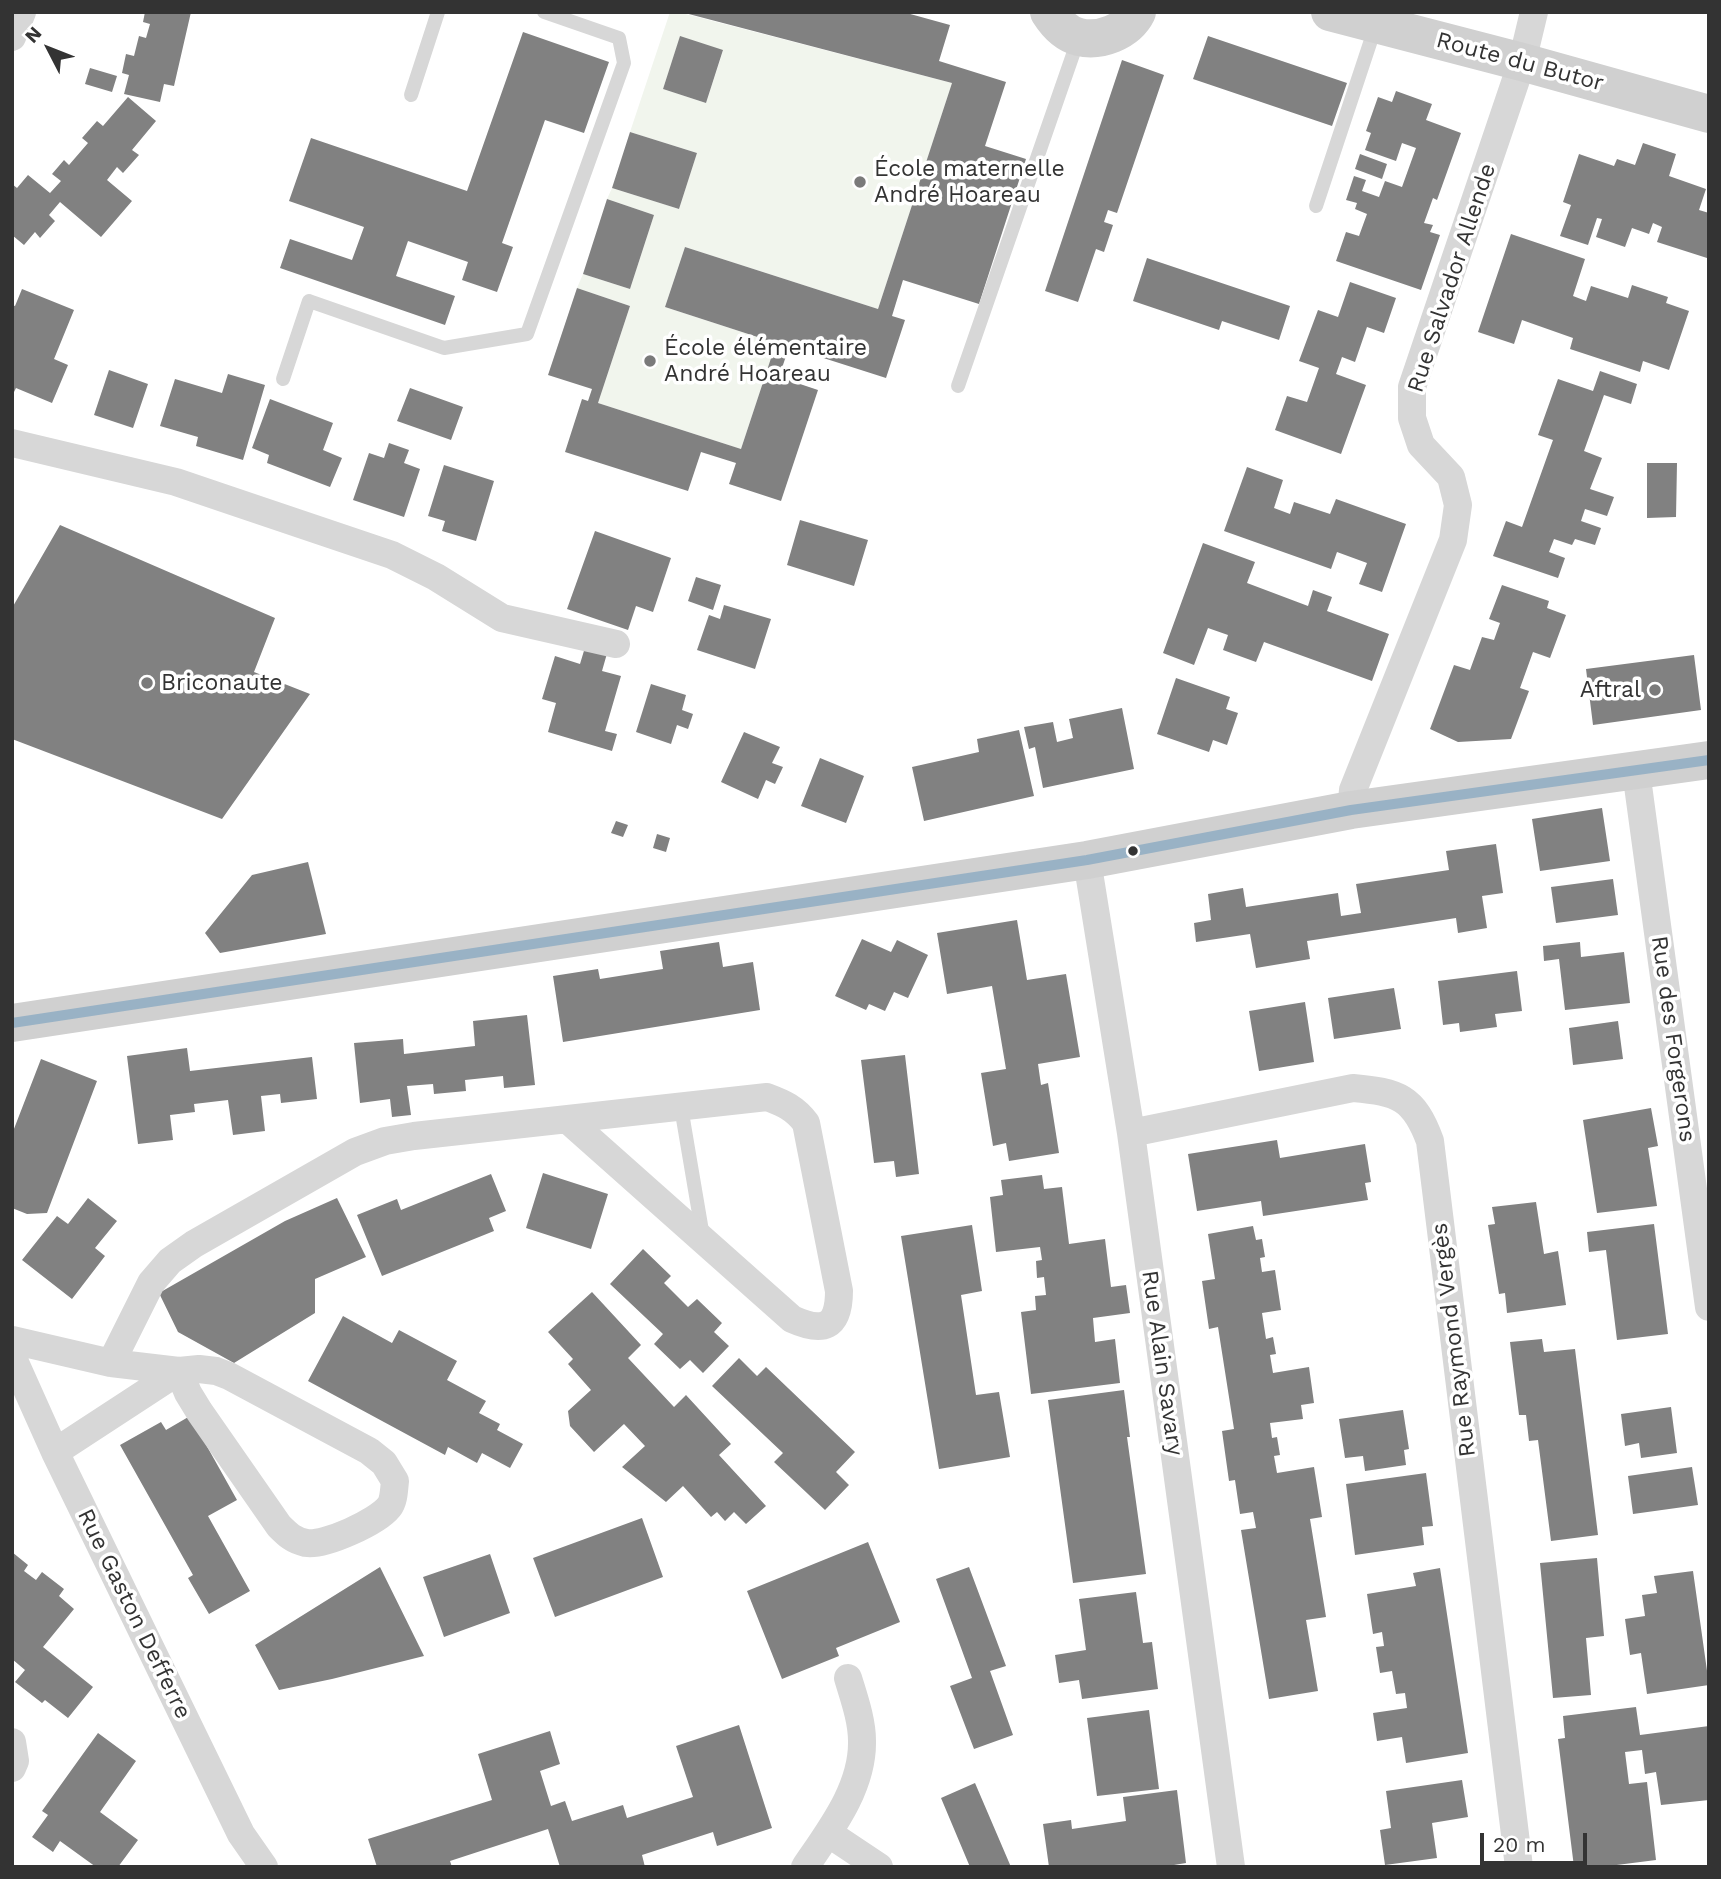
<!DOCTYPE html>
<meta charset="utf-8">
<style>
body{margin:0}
#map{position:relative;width:1721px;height:1879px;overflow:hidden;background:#fff;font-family:"Work Sans",sans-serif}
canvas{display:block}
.frame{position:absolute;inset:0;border:14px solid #333;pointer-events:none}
.north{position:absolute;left:14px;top:14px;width:70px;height:70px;-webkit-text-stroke:5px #fff;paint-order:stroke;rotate:312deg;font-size:19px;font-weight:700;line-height:28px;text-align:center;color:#333}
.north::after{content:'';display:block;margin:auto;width:24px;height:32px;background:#333;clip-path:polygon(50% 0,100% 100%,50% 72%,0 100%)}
.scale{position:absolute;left:1480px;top:1833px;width:107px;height:32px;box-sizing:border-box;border:4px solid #333;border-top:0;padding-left:9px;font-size:21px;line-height:24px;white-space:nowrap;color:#333;-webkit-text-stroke:5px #fff;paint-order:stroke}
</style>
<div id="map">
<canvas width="1721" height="1879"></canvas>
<div class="frame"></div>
<div class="north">N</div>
<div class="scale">20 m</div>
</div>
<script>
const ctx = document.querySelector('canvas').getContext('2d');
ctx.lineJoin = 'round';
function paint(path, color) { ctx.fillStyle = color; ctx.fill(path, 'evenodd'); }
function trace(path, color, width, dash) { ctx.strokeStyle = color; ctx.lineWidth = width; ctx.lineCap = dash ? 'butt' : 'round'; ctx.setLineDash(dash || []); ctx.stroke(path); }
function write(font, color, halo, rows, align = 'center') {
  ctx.font = font + ' "Work Sans",sans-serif'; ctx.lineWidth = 7; ctx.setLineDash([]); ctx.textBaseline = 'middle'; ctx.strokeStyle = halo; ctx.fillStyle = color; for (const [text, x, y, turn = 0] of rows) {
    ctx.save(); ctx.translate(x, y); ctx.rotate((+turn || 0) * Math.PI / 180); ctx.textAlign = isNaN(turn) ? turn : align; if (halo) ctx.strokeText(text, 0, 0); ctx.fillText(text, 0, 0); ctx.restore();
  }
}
paint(new Path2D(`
 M670 12H678L952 83 878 309 685 247 665 307 776 343 741 449 598 403 630 306 577 288 583 274 630 289 654 215 607 199 612 188 679 209 697 153 630 132ZM680 37 723 51 706 103 663 89Z`), '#f1f5ed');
paint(new Path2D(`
 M145 12H191L174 86 164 84 160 102 124 94 129 75 122 73 126 54 134 56 139 36 146 38 150 24 143 22Z
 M681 12H903L950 25 939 61 1006 82 985 146 1026 159 979 304 903 280 892 316 905 320 886 378 789 347 779 377 818 390 781 501 729 484 736 463 701 452 688 491 565 452 582 399 588 401 592 389 548 375 577 288 630 306 598 403 741 449 776 343 665 307 685 247 878 309 952 83Z
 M523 32 609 62 584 133 545 120 502 243 513 247 497 292 462 280 468 262 408 241 396 276 455 296 445 325 280 268 290 239 352 260 364 227 289 201 311 138 467 191Z
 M680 36 723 50 706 103 663 89Z
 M1208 36 1347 83 1332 126 1193 79Z
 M1122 60 1164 75 1117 213 1108 210 1104 222 1113 225 1104 252 1096 249 1078 302 1045 291Z
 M90 68 117 76 112 92 85 84Z
 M1396 91 1432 104 1426 120 1461 133 1437 200 1433 198 1424 223 1433 225 1430 232 1440 235 1421 290 1336 261 1346 232 1359 236 1367 214 1355 209 1357 203 1346 200 1354 176 1366 180 1362 191 1379 197 1385 181 1402 187 1416 148 1402 143 1396 161 1365 150 1371 133 1366 131 1378 97 1392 102Z
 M128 97 156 121 132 150 139 155 123 173 117 167 107 180 132 201 101 237 60 202 49 215 55 221 40 238 35 232 24 245 12 235V184L17 188 28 175 50 193 61 181 52 174 64 160 69 165 88 143 82 138 97 121 103 126Z
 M630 132 697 153 679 209 612 188Z
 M1643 143 1676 154 1669 176 1706 189 1699 210 1709 213 1707 258 1657 242 1662 227 1653 223 1649 234 1632 228 1625 247 1596 237 1602 219 1597 218 1588 245 1560 236 1571 205 1563 202 1579 154 1614 166 1617 159 1635 165Z
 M1360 154 1387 164 1382 179 1355 169Z
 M607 199 654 215 630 289 583 274Z
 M1511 234 1585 259 1573 296 1586 301 1591 286 1628 298 1632 285 1668 297 1666 303 1689 311 1669 370 1643 361 1640 372 1570 349 1573 338 1522 320 1514 344 1478 332Z
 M1147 258 1290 306 1279 340 1222 321 1219 330 1133 301Z
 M1350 282 1396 298 1384 333 1367 327 1355 362 1342 357 1336 374 1366 385 1341 454 1275 430 1287 396 1307 402 1319 368 1299 361 1318 310 1338 317Z
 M22 289 74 310 54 359 68 365 52 403 16 388 12 396V305L15 306Z
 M109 370 148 384 133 428 94 415Z
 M1600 371 1637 384 1631 404 1604 395 1584 451 1602 458 1590 489 1614 497 1607 516 1585 509 1581 521 1601 528 1595 545 1575 539 1572 545 1554 539 1549 552 1565 558 1558 578 1493 556 1506 521 1522 527 1553 440 1538 435 1558 379 1593 391Z
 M228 374 265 385 243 460 196 446 198 437 160 426 175 379 222 393Z
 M410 388 463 407 451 440 397 421Z
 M270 399 333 423 323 450 342 458 330 487 267 463 269 455 252 448Z
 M389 443 409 450 404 463 420 469 404 517 353 500 369 453 384 458Z
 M1647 463H1677L1676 517 1647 518Z
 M444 465 494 481 476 541 442 531 445 521 428 516Z
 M1247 467 1283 480 1274 508 1290 514 1294 502 1330 514 1336 499 1406 524 1382 592 1359 584 1367 563 1337 552 1331 569 1224 531Z
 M800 520 868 540 854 586 787 565Z
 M60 525 275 618 254 672 310 694 222 819 12 739V608Z
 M595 531 671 558 653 612 636 606 628 630 567 609Z
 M1203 543 1255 562 1247 583 1308 606 1313 590 1332 597 1327 611 1389 634 1372 681 1264 642 1256 662 1223 650 1228 635 1208 628 1194 665 1163 653Z
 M696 577 721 585 713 610 688 601Z
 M1502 585 1549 601 1547 608 1566 615 1550 658 1533 652 1520 688 1529 691 1511 739 1458 742 1430 729 1454 665 1470 670 1482 637 1494 640 1500 623 1489 619Z
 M724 605 771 619 755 669 697 650 709 615 720 619Z
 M586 644 608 650 602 671 621 676 605 731 617 734 612 751 548 732 556 703 542 699 555 656 580 664Z
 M1694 655 1701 710 1593 725 1586 669Z
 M1176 678 1230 697 1226 709 1238 713 1227 745 1213 740 1209 752 1157 734Z
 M651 684 686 695 682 710 693 714 688 729 677 725 671 744 636 732Z
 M1122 708 1134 769 1043 788 1035 747 1029 749 1024 727 1053 722 1057 742 1073 738 1069 719Z
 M1019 730 1034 796 924 821 912 767 979 752 977 739Z
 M744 732 780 747 772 763 783 767 775 784 766 780 758 799 721 782Z
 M820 758 864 776 846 823 801 806Z
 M1602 808 1610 861 1540 871 1532 819Z
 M616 821 628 825 623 837 611 833Z
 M657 834 670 838 666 852 653 848Z
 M1496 844 1503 893 1482 896 1487 928 1458 933 1456 918 1307 941 1310 959 1256 968 1250 934 1196 942 1194 923 1211 920 1208 894 1243 888 1246 907 1338 893 1341 916 1361 913 1356 884 1449 870 1446 851Z
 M308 862 326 934 220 953 205 933 252 875Z
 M1613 879 1618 915 1556 923 1551 887Z
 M1017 920 1027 980 1066 974 1080 1057 1038 1064 1041 1085 1048 1083 1059 1153 1009 1161 1006 1143 993 1146 981 1073 1006 1069 992 986 947 994 937 933Z
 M862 939 891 952 897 940 928 955 908 998 894 992 885 1011 869 1004 866 1010 835 996Z
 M719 942 723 967 753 962 760 1010 563 1042 553 976 598 969 600 979 663 969 660 951Z
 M1580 942 1581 957 1624 952 1630 1003 1565 1010 1559 959 1544 961 1543 946Z
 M1517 971 1522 1011 1495 1014 1497 1027 1460 1032 1459 1023 1443 1025 1438 981Z
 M1394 988 1401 1029 1334 1039 1328 998Z
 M1305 1002 1314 1062 1259 1071 1249 1011Z
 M527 1015 535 1085 504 1088 503 1076 465 1080 466 1091 434 1094 433 1084 407 1086 411 1115 392 1117 390 1099 360 1103 354 1043 403 1039 404 1054 475 1046 473 1021Z
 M1618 1021 1623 1059 1573 1065 1569 1028Z
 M187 1048 190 1071 312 1057 317 1099 281 1103 280 1094 261 1096 265 1131 233 1135 228 1100 194 1104 195 1112 170 1115 173 1140 138 1144 127 1056Z
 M905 1055 919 1174 896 1177 894 1161 874 1163 861 1060Z
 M41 1059 97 1081 47 1213 27 1214 12 1208V1134Z
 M1651 1108 1658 1146 1648 1148 1657 1206 1597 1213 1583 1120Z
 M1277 1140 1280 1158 1365 1144 1371 1182 1365 1183 1368 1200 1263 1216 1261 1201 1197 1211 1188 1154Z
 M543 1173 608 1194 591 1249 526 1228Z
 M491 1174 506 1211 489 1218 494 1231 382 1276 357 1215 397 1199 401 1210Z
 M1042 1175 1044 1189 1062 1187 1069 1244 1105 1239 1111 1287 1126 1285 1130 1313 1093 1318 1095 1342 1115 1339 1120 1383 1031 1394 1021 1312 1036 1310 1035 1296 1046 1295 1044 1277 1037 1278 1036 1261 1042 1260 1040 1247 996 1252 990 1197 1003 1195 1001 1180Z
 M88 1198 117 1221 95 1248 105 1256 72 1299 22 1260 57 1216 68 1224Z
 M337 1198 366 1257 315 1279V1313L234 1363 178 1332 159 1293 285 1221Z
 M1536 1202 1544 1254 1558 1251 1566 1305 1507 1313 1505 1293 1499 1294 1488 1225 1495 1224 1492 1207Z
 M1654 1224 1668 1334 1617 1340 1606 1250 1589 1252 1587 1232Z
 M972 1225 982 1291 961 1295 976 1395 999 1392 1010 1457 939 1469 901 1236Z
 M1253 1226 1256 1240 1262 1239 1265 1257 1260 1258 1262 1272 1275 1270 1281 1310 1262 1313 1266 1339 1273 1337 1276 1354 1270 1355 1273 1373 1309 1367 1314 1403 1301 1405 1303 1419 1270 1423 1272 1438 1277 1437 1280 1455 1274 1456 1277 1473 1314 1467 1322 1517 1310 1519 1326 1617 1306 1620 1318 1691 1269 1699 1241 1530 1256 1528 1253 1512 1240 1514 1235 1480 1229 1481 1222 1431 1234 1429 1218 1327 1209 1329 1202 1281 1215 1279 1208 1234Z
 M643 1249 671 1276 664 1283 688 1307 697 1299 722 1323 714 1332 729 1346 703 1373 690 1360 680 1369 654 1344 663 1334 610 1284Z
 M592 1292 641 1345 628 1358 674 1407 686 1395 731 1444 719 1455 766 1506 746 1524 734 1512 725 1521 717 1512 711 1517 683 1486 666 1502 622 1467 645 1446 624 1424 594 1452 570 1426 568 1411 591 1390 568 1364 573 1359 548 1332Z
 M343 1316 392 1343 399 1330 457 1361 447 1380 486 1401 479 1413 500 1424 497 1430 523 1444 510 1468 482 1453 477 1463 448 1447 445 1455 308 1381Z
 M1542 1339 1544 1352 1575 1349 1598 1535 1551 1541 1538 1440 1529 1441 1526 1415H1519L1510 1342Z
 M739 1358 757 1376 766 1367 855 1452 836 1472 849 1485 825 1510 774 1462 783 1453 712 1386Z
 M1124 1390 1130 1437H1127L1146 1574 1073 1583 1048 1400Z
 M1671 1407 1677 1453 1641 1458 1639 1443 1625 1446 1621 1414Z
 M1403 1410 1409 1449 1404 1450 1406 1465 1365 1471 1363 1456 1345 1458 1339 1419Z
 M190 1416 237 1500 208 1516 250 1591 209 1614 188 1578 193 1575 120 1445 161 1422 166 1430Z
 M1692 1467 1698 1505 1633 1514 1628 1476Z
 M1426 1473 1433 1526 1422 1527 1424 1545 1355 1555 1346 1484Z
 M642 1518 663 1577 555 1617 533 1558Z
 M868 1542 900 1622 836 1648 839 1656 782 1679 747 1591Z
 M12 1552 28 1565 24 1571 36 1580 42 1572 64 1589 59 1596 74 1609 43 1647 93 1687 68 1718 45 1700 42 1703 15 1682 25 1670 12 1659Z
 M490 1554 510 1613 444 1637 423 1577Z
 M1597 1558 1604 1636 1586 1638 1591 1695 1553 1698 1540 1563Z
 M380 1567 424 1656 332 1679 279 1690 255 1645Z
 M969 1567 1006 1666 990 1671 1013 1735 974 1749 950 1686 972 1678 936 1579Z
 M1440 1568 1468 1753 1406 1763 1402 1737 1377 1741 1373 1713 1407 1708 1405 1693 1396 1694 1392 1671 1380 1673 1376 1647 1384 1646 1382 1632 1373 1634 1367 1594 1416 1586 1413 1573Z
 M1693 1571 1709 1685 1647 1694 1641 1653 1630 1655 1625 1619 1645 1616 1642 1595 1657 1593 1654 1576Z
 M1136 1592 1143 1643 1152 1642 1158 1689 1082 1699 1079 1680 1059 1683 1055 1655 1086 1650 1079 1599Z
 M1636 1707 1640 1735 1709 1726V1800L1661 1805 1656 1772 1645 1774 1642 1750 1625 1752 1629 1784 1647 1782 1656 1860 1601 1867H1574L1558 1739 1565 1738 1563 1716Z
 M1149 1710 1159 1789 1097 1796 1087 1718Z
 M739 1725 772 1828 717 1846 713 1832 642 1855 645 1867H560L548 1829 450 1861 452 1867H377L368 1839 492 1800 478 1754 550 1731 560 1764 540 1771 551 1806 565 1801 572 1821 623 1805 627 1818 693 1797 676 1746Z
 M98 1733 136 1761 100 1812 138 1840 118 1867H96L60 1841 53 1852 32 1837 48 1815 42 1811Z
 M1462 1780 1468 1817 1432 1823 1437 1858 1385 1865 1380 1830 1391 1828 1386 1791Z
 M975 1783 1011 1867H970L941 1798Z
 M1177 1790 1186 1863 1162 1867H1049L1043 1824 1071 1820 1072 1829 1126 1821 1123 1797Z`), '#818181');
trace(new Path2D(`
 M411 95 438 12
 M1316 206 1376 25
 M283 379 309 301 444 348 527 334 624 63 619 38 544 12
 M958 386 1078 40
 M681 1107 703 1237`), '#d7d7d7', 14);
trace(new Path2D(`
 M12 37 22 12
 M12 443 176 482 232 501 392 555 436 577 502 618 616 644
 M1636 771 1709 1307
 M1351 810 1353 790 1453 540 1458 505 1451 477 1421 445 1412 418V387L1522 62 1534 12
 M1087 860 1131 1133 1231 1867
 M1131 1133 1353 1088C1398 1092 1414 1097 1430 1141L1519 1867
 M12 1340 111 1363 179 1371 199 1369 216 1371 229 1376 369 1451 384 1463 395 1481C394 1489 394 1501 389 1507 377 1522 325 1546 306 1543 293 1540 288 1535 279 1526L199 1411 188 1393 179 1371
 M12 1356 55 1452 241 1834 264 1867
 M111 1363 151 1283 170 1261 194 1244 355 1152 385 1141 414 1136 767 1097C783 1103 795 1108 806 1123L839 1291C839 1328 823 1333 792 1319L568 1120
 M55 1452 179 1371
 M12 1742 15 1761 12 1768
 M828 1833 879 1867
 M805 1867C830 1830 863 1788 862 1741 862 1720 854 1698 848 1678`), '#d7d7d7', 28);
trace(new Path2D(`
 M1049 12C1056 23 1066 34 1079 37 1100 42 1127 32 1137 12
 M1330 12 1522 62 1709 114
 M12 1023 1087 860 1351 810 1709 760`), '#d0d0d0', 38);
trace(new Path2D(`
 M12 1023 1087 860 1351 810 1709 760`), '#99b2c5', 10);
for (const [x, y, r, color] of [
 [860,182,7,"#7a7a7a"],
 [650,361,7,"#7a7a7a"],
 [147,683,7,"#7a7a7a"],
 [1655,690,7,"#7a7a7a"],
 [1133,851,6,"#333"]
]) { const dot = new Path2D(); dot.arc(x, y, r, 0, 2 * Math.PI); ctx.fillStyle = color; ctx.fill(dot); trace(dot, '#fff', 2.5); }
write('23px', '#333', '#fff', [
 ["Route du Butor",1520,62,15],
 ["Rue Salvador Allende",1452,278,-72],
 ["Rue des Forgerons",1673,1039,82],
 ["Rue Raymond Vergès",1454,1340,-97],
 ["Rue Alain Savary",1162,1363,82],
 ["Rue Gaston Defferre",134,1614,64]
]);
write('23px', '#333', '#fff', [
 ["École maternelle",874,169],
 ["André Hoareau",874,195],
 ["École élémentaire",664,348],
 ["André Hoareau",664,374],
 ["Briconaute",161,683],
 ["Aftral",1641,690,"right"]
], 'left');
</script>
